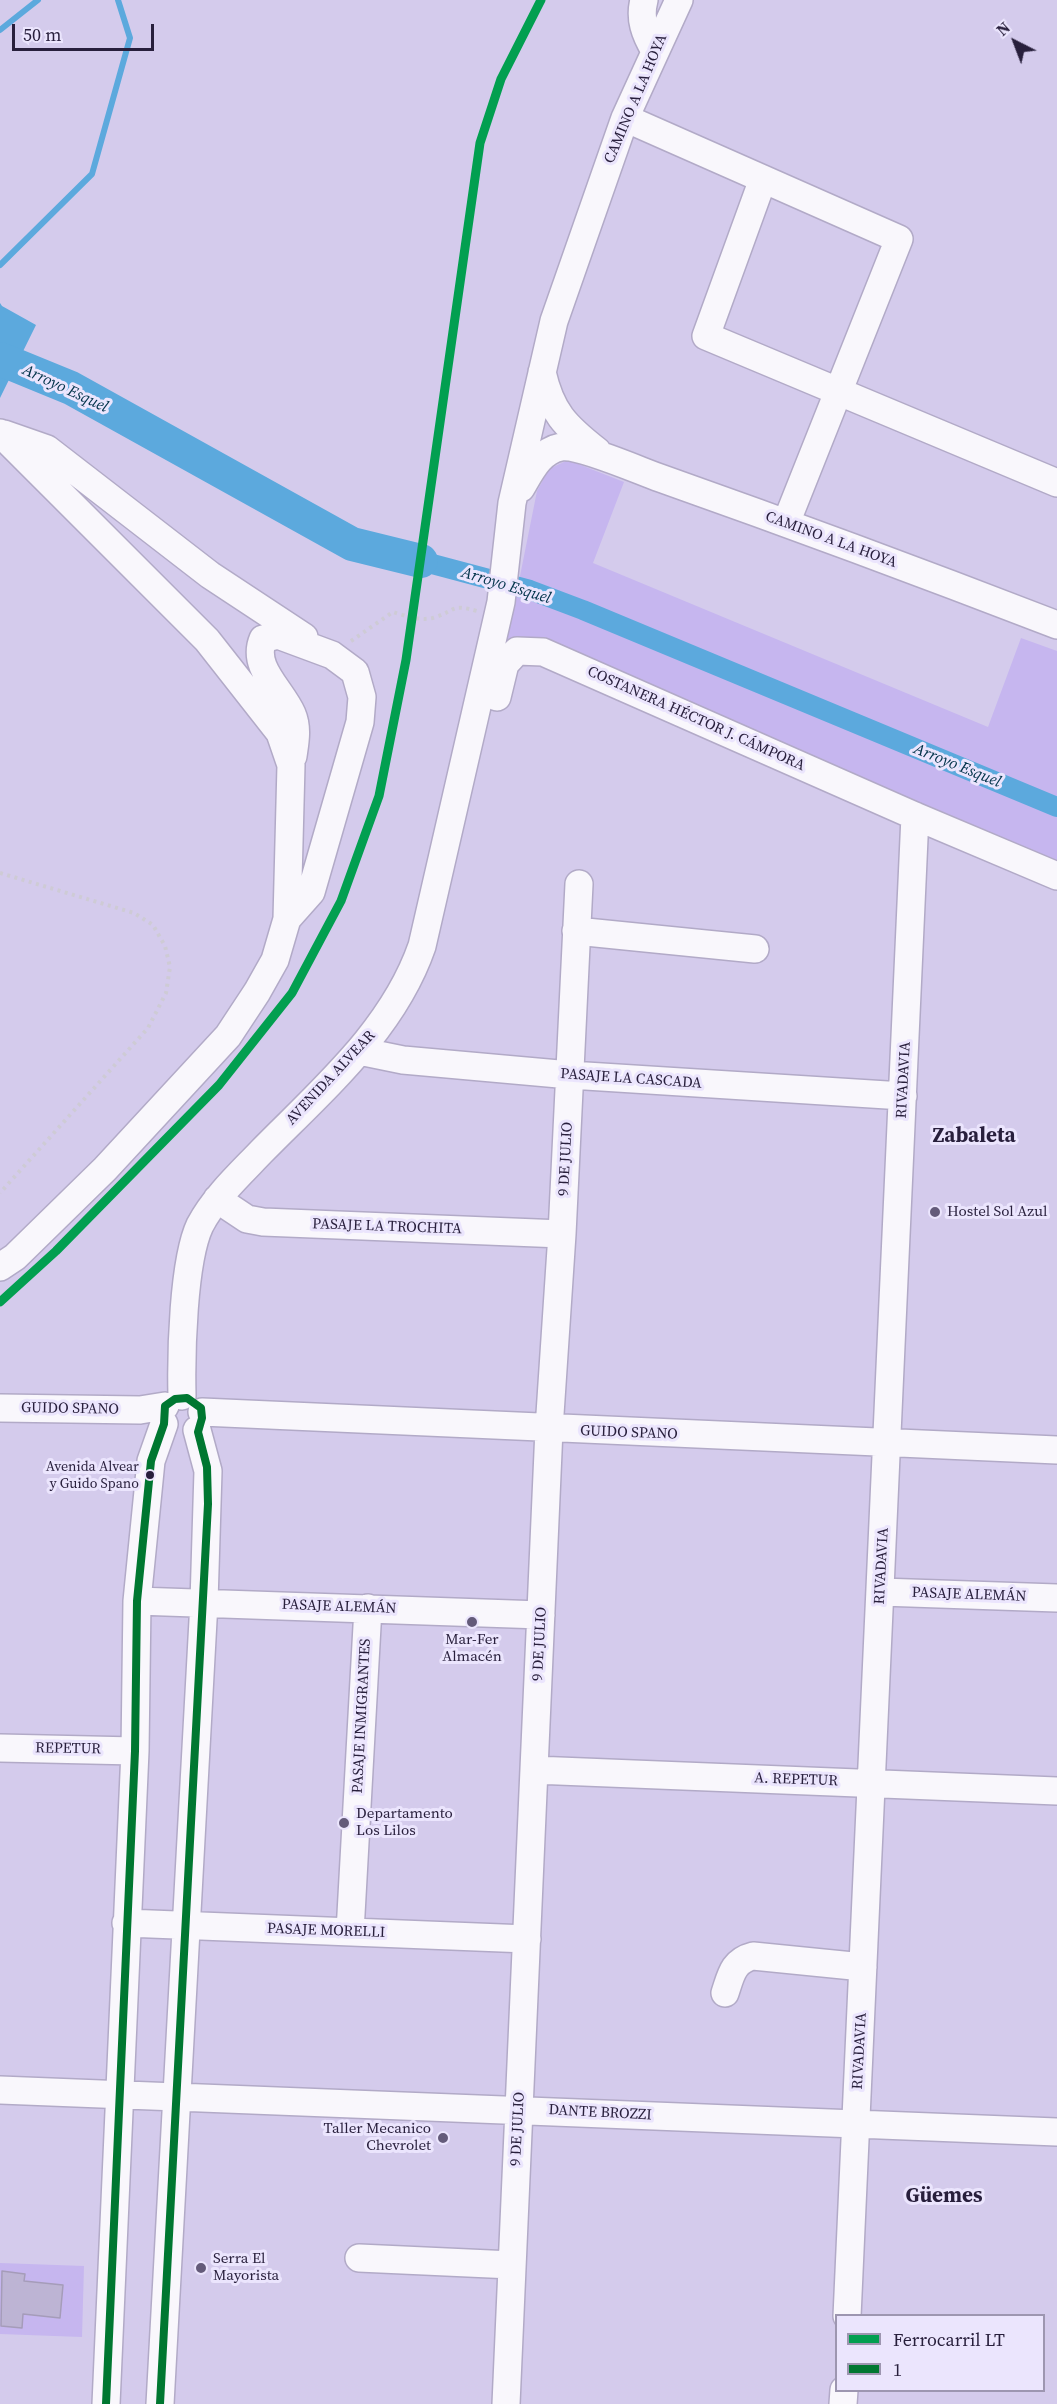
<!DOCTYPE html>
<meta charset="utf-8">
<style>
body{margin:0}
#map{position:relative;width:1057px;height:2404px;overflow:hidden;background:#d4cbec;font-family:"Source Serif 4",serif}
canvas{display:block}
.legend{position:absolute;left:835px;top:2314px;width:210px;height:78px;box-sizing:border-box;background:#ebe5fd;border:2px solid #9d96b0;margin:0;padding:8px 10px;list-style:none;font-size:18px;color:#281f3c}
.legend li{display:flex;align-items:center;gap:12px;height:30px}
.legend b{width:30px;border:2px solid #9d96b0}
.north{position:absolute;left:985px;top:12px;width:60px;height:60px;-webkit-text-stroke:4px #ebe5fd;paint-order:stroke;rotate:318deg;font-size:16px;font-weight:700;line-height:24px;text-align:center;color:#281f3c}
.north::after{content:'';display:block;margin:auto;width:21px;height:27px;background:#281f3c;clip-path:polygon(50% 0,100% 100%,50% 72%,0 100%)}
.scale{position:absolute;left:12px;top:24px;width:142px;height:27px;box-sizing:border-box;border:3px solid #281f3c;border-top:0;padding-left:8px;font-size:18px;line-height:21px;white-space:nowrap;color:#281f3c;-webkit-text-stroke:4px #ebe5fd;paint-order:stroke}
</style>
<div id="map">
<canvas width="1057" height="2404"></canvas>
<ul class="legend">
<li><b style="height:8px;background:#029f50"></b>Ferrocarril LT</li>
<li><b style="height:8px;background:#007731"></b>1</li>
</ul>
<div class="north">N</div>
<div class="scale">50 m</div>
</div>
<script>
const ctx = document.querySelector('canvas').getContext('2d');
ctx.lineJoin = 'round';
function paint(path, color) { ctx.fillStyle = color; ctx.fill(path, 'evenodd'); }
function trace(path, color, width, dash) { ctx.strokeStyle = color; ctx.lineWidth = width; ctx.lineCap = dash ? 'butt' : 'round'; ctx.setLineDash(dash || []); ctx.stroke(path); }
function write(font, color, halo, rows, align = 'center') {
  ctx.font = font + ' "Source Serif 4",serif'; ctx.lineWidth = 6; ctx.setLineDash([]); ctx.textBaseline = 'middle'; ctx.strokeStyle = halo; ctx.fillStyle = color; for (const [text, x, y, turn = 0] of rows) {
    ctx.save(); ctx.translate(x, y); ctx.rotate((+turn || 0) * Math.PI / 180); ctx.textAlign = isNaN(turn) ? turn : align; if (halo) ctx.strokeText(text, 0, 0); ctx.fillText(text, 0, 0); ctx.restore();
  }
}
paint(new Path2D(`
 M568 460 624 482 593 563 988 727 1021 638 1057 651V862L545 640 505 651 537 491 549 469Z
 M0 2263 84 2266 82 2337 0 2334Z`), '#c6b6ef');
paint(new Path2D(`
 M0 303 2 306 36 325 0 398Z`), '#5ca9dd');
trace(new Path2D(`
 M0 30 38 0
 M0 265 92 174 130 38 118 0`), '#5ca9dd', 6);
trace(new Path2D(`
 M421 561 530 590 583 610 1057 807`), '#5ca9dd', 20);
trace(new Path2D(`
 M0 359 71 388 352 544 421 561`), '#5ca9dd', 34);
const building = new Path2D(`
 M2 2271 25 2274 24 2281 63 2285 60 2318 23 2314 22 2328 1 2326Z`);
paint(building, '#bdb4d4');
trace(building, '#a59cb9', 1.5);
const minor = new Path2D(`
 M644 0C639 19 645 34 655 51
 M625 118 899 239 786 523
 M763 179 706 336 1057 483
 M542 372C551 412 565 426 597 451
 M0 433 207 640 280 733 291 765 287 919 275 960 257 992 228 1036 105 1169 15 1257 0 1267
 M4 434 47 449 210 575 304 637
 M521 488C531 471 540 451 561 447 579 444 640 471 660 478 793 525 925 574 1057 625
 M497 697 505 664 517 651 543 652 915 816 1057 876
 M287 919 311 892 360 722 362 697 355 672 332 655 278 635 263 639C251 667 281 689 292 714 298 728 295 742 293 756
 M576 931 755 949
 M359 1051 403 1060 570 1075 903 1096
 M217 1199 247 1219 263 1222 562 1234
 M182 1396C181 1355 183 1261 200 1225 215 1197 239 1175 261 1152 322 1090 393 1030 422 946L501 602 512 503 554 321 625 118 679 0
 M0 1408 140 1410 165 1406
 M202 1412 1057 1450
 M881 1592 1057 1598
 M137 1601 541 1615
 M0 1748 135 1751
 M534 1770 1057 1791
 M126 1923 527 1939
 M350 1932 368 1608
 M725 1993C731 1975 733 1961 753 1956L863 1967
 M0 2090 1057 2132
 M359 2258 512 2265
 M847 2316 915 816
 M106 2404 135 1751 137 1601 151 1461 164 1424
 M160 2404 204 1602 208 1471 197 1430
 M506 2404 549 1429 562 1234 579 884
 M843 2404 844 2390`);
trace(minor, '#b2aac7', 30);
trace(new Path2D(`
 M351 641 393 612C405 616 424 622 436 617 458 609 451 604 477 611
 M0 873 134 913 153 925 165 946 170 967 166 993 148 1028 0 1193`), '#cecbd5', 4, [3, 4.5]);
trace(minor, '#f9f7fc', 27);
trace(new Path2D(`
 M106 2404 135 1751 137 1601 151 1461 164 1424 165 1406 175 1399 187 1398 201 1408 202 1418 198 1432 207 1467 208 1504 160 2404`), '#007731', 8);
trace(new Path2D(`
 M0 1302 56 1251 219 1085 292 993 341 901 379 796 406 660 480 143 501 79 541 0`), '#029f50', 9);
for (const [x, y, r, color] of [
 [935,1212,6,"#645b7a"],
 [150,1475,5,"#281f3c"],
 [472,1622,6,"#645b7a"],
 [344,1823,6,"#645b7a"],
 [443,2138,6,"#645b7a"],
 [201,2268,6,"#645b7a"]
]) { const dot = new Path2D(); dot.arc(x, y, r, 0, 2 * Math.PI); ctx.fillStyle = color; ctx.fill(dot); trace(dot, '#ebe5fd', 2); }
write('14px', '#281f3c', '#ebe5fd', [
 ["Avenida Alvear",139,1467],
 ["y Guido Spano",139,1484]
], 'right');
write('15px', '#281f3c', '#ebe5fd', [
 ["CAMINO A LA HOYA",636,99,-67],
 ["CAMINO A LA HOYA",831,540,20],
 ["COSTANERA HÉCTOR J. CÁMPORA",696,719,24],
 ["AVENIDA ALVEAR",331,1078,-47],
 ["PASAJE LA CASCADA",631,1079,4],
 ["RIVADAVIA",904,1080,-87],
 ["9 DE JULIO",566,1159,-87],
 ["PASAJE LA TROCHITA",387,1227,2],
 ["GUIDO SPANO",70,1409,1],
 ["GUIDO SPANO",629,1433,2],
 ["RIVADAVIA",882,1566,-87],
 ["PASAJE ALEMÁN",969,1595,2],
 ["PASAJE ALEMÁN",339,1607,2],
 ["9 DE JULIO",540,1644,-87],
 ["PASAJE INMIGRANTES",362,1716,-87],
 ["REPETUR",68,1749,1],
 ["A. REPETUR",796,1780,2],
 ["PASAJE MORELLI",326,1931,2],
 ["RIVADAVIA",860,2051,-87],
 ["DANTE BROZZI",600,2113,3],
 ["9 DE JULIO",518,2129,-87]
]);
write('15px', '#281f3c', '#ebe5fd', [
 ["Hostel Sol Azul",947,1212],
 ["Mar-Fer",472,1640,"center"],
 ["Almacén",472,1657,"center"],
 ["Departamento",356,1814],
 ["Los Lilos",356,1831],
 ["Taller Mecanico",431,2129,"right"],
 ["Chevrolet",431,2146,"right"],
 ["Serra El",213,2259],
 ["Mayorista",213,2276]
], 'left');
write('italic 16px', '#013249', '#ebe5fd', [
 ["Arroyo Esquel",65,389,25],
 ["Arroyo Esquel",506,586,17],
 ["Arroyo Esquel",957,766,22]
]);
write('bold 21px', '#281f3c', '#ebe5fd', [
 ["Zabaleta",974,1137],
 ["Güemes",944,2197]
]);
</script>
